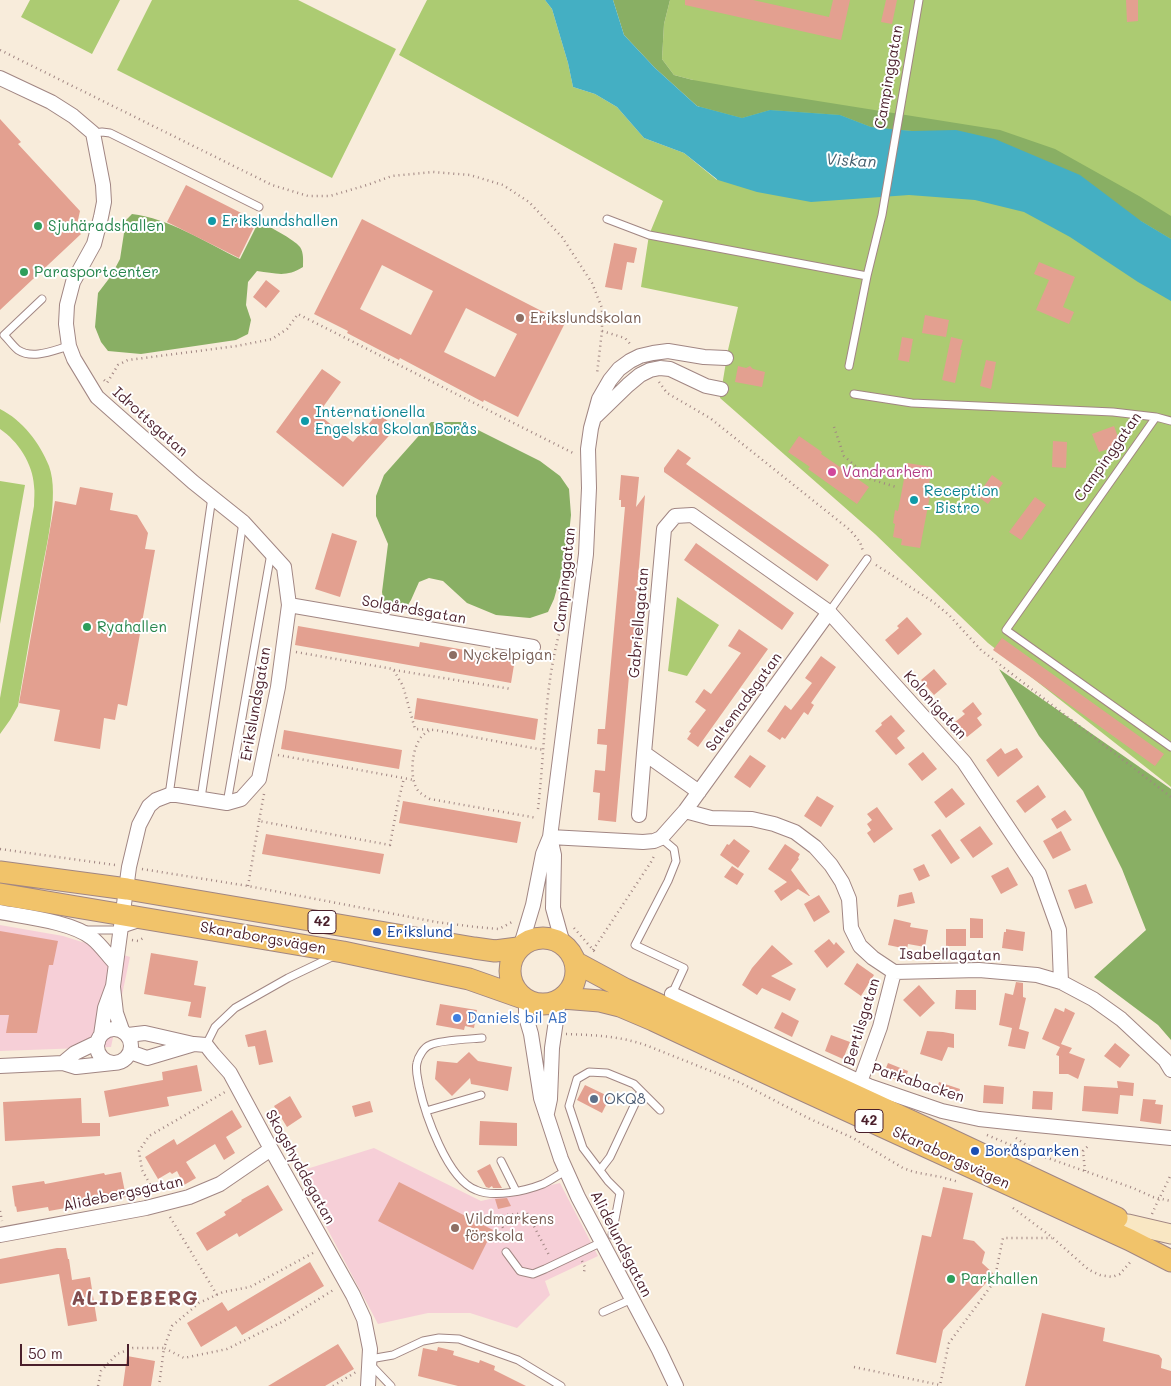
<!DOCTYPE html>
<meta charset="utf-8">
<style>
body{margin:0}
#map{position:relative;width:1171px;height:1386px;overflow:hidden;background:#f8ecdb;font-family:Mali,sans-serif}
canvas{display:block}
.scale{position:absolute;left:20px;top:1344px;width:109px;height:22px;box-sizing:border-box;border:2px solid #4a1f2b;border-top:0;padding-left:6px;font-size:15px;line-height:18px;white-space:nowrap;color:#4a1f2b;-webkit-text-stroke:4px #fff;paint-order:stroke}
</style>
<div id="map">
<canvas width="1171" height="1386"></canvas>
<div class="scale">50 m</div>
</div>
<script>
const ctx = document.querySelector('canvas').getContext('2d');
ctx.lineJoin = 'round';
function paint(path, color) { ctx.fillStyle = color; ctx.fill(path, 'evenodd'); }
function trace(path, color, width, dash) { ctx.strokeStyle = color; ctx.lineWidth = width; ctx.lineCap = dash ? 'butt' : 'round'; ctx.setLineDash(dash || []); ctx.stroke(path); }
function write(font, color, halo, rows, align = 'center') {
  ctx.font = font + ' Mali,sans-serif'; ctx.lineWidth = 4; ctx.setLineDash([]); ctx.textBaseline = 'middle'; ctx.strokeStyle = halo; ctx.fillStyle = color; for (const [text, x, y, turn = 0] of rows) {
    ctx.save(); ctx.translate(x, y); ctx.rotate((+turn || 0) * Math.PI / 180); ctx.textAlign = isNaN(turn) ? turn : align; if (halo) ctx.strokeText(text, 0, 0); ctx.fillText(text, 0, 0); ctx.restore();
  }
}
paint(new Path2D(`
 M0 925 63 936 130 957 111 1047 0 1051Z
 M374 1148 481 1201 560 1183 598 1256 545 1281 550 1295 517 1328 470 1313H428L378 1324 297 1172Z`), '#f6cfd7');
paint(new Path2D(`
 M30 0H120L92 54 21 17Z
 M152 0H298L396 49 332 178 117 70Z
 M427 0H545L552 9 568 63 573 87 595 94 617 107 644 138 684 153 717 180 693 80 674 75 662 59 664 24 670 0H1171V787L988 643 875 534 720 398 728 350 738 307 641 287 649 235 663 201 399 55Z
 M0 409C22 420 40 443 49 466 60 496 45 550 40 582 32 623 25 664 18 706L10 720 0 734V698L34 506C34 499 35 492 34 486 33 464 18 441 0 429Z
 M0 481 25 485 0 624Z
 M677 597 719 625 687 676 668 671Z`), '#accb72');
paint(new Path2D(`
 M613 0H670L664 24 662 59 674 75 693 80 755 91 1000 130 1055 149 1139 196 1171 216V239L1141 221 912 131 871 127 840 115 770 110 742 118 697 106 655 68 624 35Z
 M132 214C168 218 207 243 240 259L259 221C269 227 294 239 300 247 304 253 303 261 303 267 286 278 275 273 257 271L248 282 246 305 251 320 248 334 236 340 141 354 108 351 101 342 95 327 98 293 111 276 120 259 126 220Z
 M431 422H462L540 461 560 476 569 489 571 515 567 553 554 599 548 612 530 618 496 615 467 603 443 581 429 578 419 582 411 600 405 610 391 609 384 605 382 592 388 544 376 516V496L384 475Z
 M999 669 1171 789V1040L1158 1025 1094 977 1146 930 1122 869 1083 791 1039 736Z`), '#89af64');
paint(new Path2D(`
 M545 0H613L624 35 655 68 697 106 742 118 770 110 840 115 871 127 912 131 956 130 995 139 1080 175 1141 221 1171 239V301L1138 282 1070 237 1024 212 975 200 909 195 811 202 757 192 718 180 684 153 644 138 617 107 595 94 573 87 568 63 552 9Z`), '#44afc3');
paint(new Path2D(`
 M685 0H753L829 17 833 0H850L841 40 685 5Z
 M886 0H897L892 24 881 22Z
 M1126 0H1138V21L1127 22Z
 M0 119 21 142 18 144 80 211 76 229 81 234 0 310Z
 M186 185 257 221 239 258 167 222Z
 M362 219 565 323 518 417 484 400 483 402 400 358 399 360 347 333 348 331 314 314ZM382 265 433 291 411 335 360 309ZM466 308 517 334 495 377 444 352Z
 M614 243 637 248 634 263 627 262 622 290 605 287Z
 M1039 262 1075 277 1063 307 1074 312 1069 324 1036 310 1049 280 1034 274Z
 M266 280 280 291 266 308 253 297Z
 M925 315 949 320 946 337 922 333Z
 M902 337 913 339 909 362 898 360Z
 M951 337 963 340 960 350H962L955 383 942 380Z
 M986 360 996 362 991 389 980 386Z
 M738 366 746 368 750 366 753 369 765 372 762 387 735 382Z
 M322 369 341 382 318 414 353 442 378 413 396 428 343 487 276 432Z
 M1114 426 1121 445 1099 452 1092 434Z
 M799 436 822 452 821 454 840 467 842 466 856 476 855 477 869 487 857 504 808 469 810 467 788 452Z
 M1053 441 1067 442 1066 468 1052 467Z
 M678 449 691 458 686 464 829 565 817 581 664 472V468Z
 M907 463 932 467 928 490H931L920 548 901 545 902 539 893 537 895 524 893 523 895 510 898 511Z
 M621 475 639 477 636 507 645 495 634 625 642 626 641 637H633L632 642 616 822 598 820 600 793 593 792 595 770 605 771 607 745 597 744 598 729H605L625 507H621V500H619Z
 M992 475 1003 483 988 504 977 496Z
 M80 487 113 493 110 510 137 515 148 533 145 549 155 550 127 706 118 704 115 720 104 718 100 749 54 741 60 710 19 703 55 501 76 505Z
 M1035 497 1046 505 1021 540 1009 532Z
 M332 533 357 541 340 597 315 589Z
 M696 543 794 613 782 630 684 560Z
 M907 617 922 634 898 655 885 640 899 628 897 626Z
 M298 626 419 647 420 642 515 659 511 683 295 645Z
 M739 629 768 649 698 747 687 739 691 733 689 732 706 710 695 702 704 689 711 694 741 653 728 646Z
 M1002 638 1164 754 1155 766 993 650Z
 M821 656 836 667 811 703 814 705 808 715 804 712 785 739 782 737 780 740 767 731 785 705 791 710 812 683 805 678Z
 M934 669 947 684 934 695 921 680Z
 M417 698 538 719 535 740 414 719Z
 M973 702 982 714 977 718 982 725 967 737 955 722 965 714 962 711Z
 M891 715 905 731 897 738 905 748 896 755 875 731 882 725 881 723Z
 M284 730 402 750 399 769 281 749Z
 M1001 748 1005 754 1017 748 1023 757 998 777 986 760Z
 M923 752 937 769 922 781 908 764Z
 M750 755 766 766 750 788 734 777Z
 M1038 785 1046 797 1025 813 1016 801Z
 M952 788 965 804 946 818 934 802Z
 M817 796 834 806 821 827 804 816Z
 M403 801 521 822 517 843 399 823Z
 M877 807 893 829 874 843 867 833 871 830 867 824 872 820 867 814Z
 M1065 810 1072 820 1057 829 1051 819Z
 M980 826 993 844 973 858 960 840Z
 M940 829 960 858 951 864 931 835Z
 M1061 831 1071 850 1053 859 1043 841Z
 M266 834 384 854 380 874 262 854Z
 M734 839 750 851 738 868 720 855 727 844 729 845Z
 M785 844 800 854 798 858 799 859 791 870 810 896H809L798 889 781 901 774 891 787 882 768 869Z
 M924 864 930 876 919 881 913 869Z
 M732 866 744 874 737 885 724 877Z
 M1008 867 1018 885 1001 894 991 876Z
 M1086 884 1093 903 1075 909 1068 890Z
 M912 892 915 903 897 907 899 895Z
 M819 895 830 912 814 922 804 904Z
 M970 918 983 919V938H970Z
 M894 919 911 923 910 927 928 930 925 947 908 944 907 949 888 945Z
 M946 929H966V946H946Z
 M1006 929 1025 932 1023 951 1002 948 1004 932H1006Z
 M0 931 58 941 53 965H49L37 1033H6L9 1015H0Z
 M829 939 834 945 836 942 845 952 827 968 814 951Z
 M772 945 793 964 771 976 796 989 790 1001 762 988 757 995 742 985 752 968Z
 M151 953 198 961 194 985 206 987 201 1018 188 1016 191 1002 144 994Z
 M857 963 874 975 861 996 844 984Z
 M1016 982 1023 983V997L1026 998 1019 1029 1029 1032 1025 1049 1008 1046 1012 1028 999 1025 1005 993 1013 995Z
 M919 985 935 1003 920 1017 903 1000Z
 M956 990H976V1010L955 1009Z
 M440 1004 477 1010 474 1028 465 1026 464 1030 436 1025Z
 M1055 1008 1064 1012 1065 1008 1075 1013 1061 1044 1072 1048 1069 1053 1085 1059 1078 1079 1068 1074H1059V1056L1056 1055 1060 1047 1042 1039Z
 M782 1012 799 1021 792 1037 774 1028Z
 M266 1030 273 1062 259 1065 255 1046 248 1047 245 1035Z
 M927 1031 943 1032 954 1034V1048L948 1047 942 1061 920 1054Z
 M831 1035 850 1042 843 1059 825 1051Z
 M1115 1043 1130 1055 1120 1068 1104 1056Z
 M469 1052 478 1061 512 1067 508 1091 471 1084 470 1078 452 1096 435 1079 437 1061 457 1063Z
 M888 1063 908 1071 904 1083 883 1075Z
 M197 1065 202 1091 167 1097 169 1106 109 1117 104 1091 163 1080 162 1072Z
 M1117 1081 1134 1083 1133 1096 1120 1095 1118 1114 1082 1111 1084 1086 1118 1088Z
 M939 1082 960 1089 957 1101 935 1094Z
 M585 1085 610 1097 602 1113 577 1100Z
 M984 1085 1004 1087 1003 1104 983 1103Z
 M1033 1091 1053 1092 1052 1110 1032 1109Z
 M290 1096 302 1117 287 1127 274 1106Z
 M81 1098 82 1123H100V1136L5 1141 3 1102Z
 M1143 1099 1156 1100 1155 1104 1163 1105 1161 1124 1140 1121Z
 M370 1101 373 1112 355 1117 352 1106Z
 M232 1110 242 1127 226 1137 235 1153 224 1160 215 1144 186 1162 196 1178 184 1185 177 1171 172 1174 170 1172 158 1179 145 1157 174 1139 177 1145Z
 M480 1121 517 1123V1146L479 1145Z
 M490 1164 499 1183 502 1188H493L492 1186 489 1188 486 1187 477 1171Z
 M121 1172 126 1197 49 1211 48 1207 17 1212 16 1206 15 1207 12 1186 44 1181 45 1184 104 1173 105 1175Z
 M399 1182 493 1230 473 1270 378 1221Z
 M268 1185 283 1210 239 1237 237 1233 207 1251 196 1233 226 1215 224 1212 242 1201 241 1200Z
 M943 1187 973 1193 963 1239 974 1241 985 1252 982 1263 994 1274 943 1330 936 1363 896 1354 922 1235 931 1237Z
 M507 1198 511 1206 498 1209 495 1199Z
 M57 1248H66L68 1259H69L72 1280 90 1277 97 1321 68 1326 59 1274 0 1284V1259Z
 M310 1262 324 1286 242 1335 236 1326 201 1347 187 1323 222 1302 228 1311Z
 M1042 1313 1105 1328 1103 1341 1159 1355 1162 1359 1161 1368 1171 1371V1386H1025Z
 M338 1344 354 1369 325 1386H268Z
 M438 1347 454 1351 453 1355 479 1363 480 1360 495 1366 494 1370 526 1386H458L418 1376 423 1348 437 1351Z
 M127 1356 155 1361 151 1386H123Z`), '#e3a090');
const lane = new Path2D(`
 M93 133 102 132 110 133 259 207
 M607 219 649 235 867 276
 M42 299 4 335C9 340 13 346 18 350 33 360 54 350 69 346
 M849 366 867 276 882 215 919 0
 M854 394 912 403 1113 412 1156 417 1006 630 1171 747
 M1156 417 1171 421
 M829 612 867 559
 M169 795 212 497
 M201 798 243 522
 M227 803 271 553
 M661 838 674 849 676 861 668 881 635 945 684 968 672 994
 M85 930H120L138 924
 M482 1038C471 1039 439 1040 430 1045 424 1047 418 1057 417 1063 415 1070 418 1079 419 1086 425 1114 447 1179 476 1190 494 1198 525 1191 543 1184 551 1180 558 1175 566 1171
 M206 1045 215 1027 235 1008 288 978 334 956
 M426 1111 481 1095
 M501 1161 516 1191
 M600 1170 610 1157 641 1091
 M612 1235 620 1193 608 1181 583 1148 569 1106 577 1079 589 1072 607 1073 634 1084 660 1110
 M506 1252 520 1271 533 1274 545 1269 602 1242
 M603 1312 632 1299
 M370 1359 393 1355 423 1341 439 1338 459 1339 518 1360 561 1386
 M370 1364 391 1386`);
const street = new Path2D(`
 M0 78 51 102 73 116 93 133 103 185 104 202 101 217 94 244 73 282 67 305 66 324 69 346 74 359 97 397 193 482 243 522 284 567 289 605 278 687 259 779 241 799 227 803 177 795H169L156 800 149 806 139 825 129 867 113 986 105 1008 101 1035
 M596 416 628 385 640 375 650 370 660 368 670 369 706 386 721 389
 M289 605 533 647
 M699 792 644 753 664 529 675 516 692 515 829 612 964 762 1039 874 1059 930 1061 982
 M685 811 711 818 752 819 774 824 795 832 815 847 831 865 842 882 849 899 851 928 860 946 873 958 894 972 979 970 1037 975 1061 982 1093 999 1121 1019 1165 1060 1171 1070
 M639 815 644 753
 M550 837 643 842 654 841 661 838 685 811 829 612
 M550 837 554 855 553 908 563 944
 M0 912C26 917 72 922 92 938 101 945 108 956 116 964
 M521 945 533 905 543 854 550 837 586 554 589 488 588 449 591 428 599 399 610 380 619 369 630 361 640 356 653 353 668 351 704 357 726 358
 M113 987 116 1013 122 1030
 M672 994 869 1086 942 1111 979 1119 1026 1124 1171 1138
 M526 1000V1017L531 1034 541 1098 561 1159 578 1197 659 1350 676 1386
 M97 1046a17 17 0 1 1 34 0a17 17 0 1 1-34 0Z
 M128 1035 145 1033 193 1044
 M130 1052 147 1058 194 1044 206 1045 213 1054 230 1073 271 1149 353 1295 364 1319 370 1349 368 1386
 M63 1063 75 1053 98 1042
 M0 1066 63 1063 76 1067 113 1063
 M860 1082 880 1027 894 972
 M547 1113 550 1099 552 1048 559 1000
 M0 1235 146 1208 189 1197 220 1184 271 1149`);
const secondary = new Path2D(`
 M1128 1224 1171 1234`);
const primary = new Path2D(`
 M0 872 127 889 474 948 495 951 518 948
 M0 894 343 952 469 979 523 998
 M510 971a33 33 0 1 1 66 0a33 33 0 1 1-66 0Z
 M575 962 625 989 943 1136 1117 1218
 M562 998 600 1001 620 1006 653 1020 794 1086 1130 1240 1171 1261`);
trace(lane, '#a18683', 9);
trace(street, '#a18683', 16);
trace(secondary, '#a18683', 21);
trace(primary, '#a18683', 23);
trace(new Path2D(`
 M0 50 272 185 308 196H330L367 185 392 176 433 172 470 175 503 185 529 202 562 237 592 283 602 308V331L597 374
 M602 331 625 338 632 346
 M104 380 107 383 118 365 128 360 237 346 272 339 287 329 298 314 575 454
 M659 382 667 393 710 418 850 530 860 542 863 551
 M834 427 844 456 870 479 896 487
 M876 565 932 601 949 615 981 650 1171 797
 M296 652 393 669 403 686 415 729 435 730 544 750
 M394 670 511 689
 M429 731C427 732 424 734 422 736 412 747 409 776 417 789 420 794 425 796 430 799L537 818
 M278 755 414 780
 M264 794 259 821 390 845 397 807 404 778
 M538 809C545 749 544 685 561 627
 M0 849 115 865
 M142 869 248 886 436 922 476 927 499 929 512 922
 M248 886 259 821
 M574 928 595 952
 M132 940 138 941 145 937
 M593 950 651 862 654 856
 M566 1034C594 1035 621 1036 648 1046L741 1083 810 1119 853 1138 903 1168 914 1172 941 1177 959 1182
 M987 1135 1025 1151 1028 1147
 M1016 1138 1042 1156 1133 1188 1153 1197 1171 1201
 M1085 1171 1083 1151 1090 1144
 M155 1193 142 1170 139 1151 149 1136 225 1092
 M1013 1208 1053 1238 1089 1270 1100 1275 1112 1277 1120 1274 1132 1260
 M0 1211 2 1221
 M1152 1214C1158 1200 1165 1188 1171 1174
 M170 1217 217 1295
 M506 1242V1233L496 1216 527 1213 549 1255
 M313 1253 250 1287 223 1292 199 1303 172 1326 164 1348 184 1358 227 1349 282 1322 335 1289
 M582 1261 585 1267 584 1272
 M854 1367 940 1385 949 1343 994 1282 1003 1238H1052
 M98 1386 101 1371 117 1354 133 1348H164L159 1386
 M333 1386 356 1372`), '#a18683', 2.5, [1, 4]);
trace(lane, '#fff', 7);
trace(street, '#fff', 14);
trace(secondary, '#f9e7c3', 19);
trace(primary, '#f1c36a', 21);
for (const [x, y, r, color] of [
 [212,221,5,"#0f9aa8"],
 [38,226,5,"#2e9e5b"],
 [24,272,5,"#2e9e5b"],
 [520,318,5,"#8d6e63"],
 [305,421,5,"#0f9aa8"],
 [832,472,5,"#d1479c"],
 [914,500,5,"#0f9aa8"],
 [87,627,5,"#2e9e5b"],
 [453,655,5,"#8d6e63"],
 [377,932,5,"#1a4fb4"],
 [457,1018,5,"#3f7fe0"],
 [594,1099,5,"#5c6f8a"],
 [975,1151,5,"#1a4fb4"],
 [455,1228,5,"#8d6e63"],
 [951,1279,5,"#2e9e5b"]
]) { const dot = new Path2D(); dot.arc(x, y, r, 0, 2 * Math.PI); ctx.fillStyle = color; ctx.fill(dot); trace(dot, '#fff', 2); }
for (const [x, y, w] of [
 [322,922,28],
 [869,1121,28]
]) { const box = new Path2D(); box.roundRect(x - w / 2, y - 11.5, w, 23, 4); ctx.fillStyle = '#fff'; ctx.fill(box); trace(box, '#4a1f2b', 1); }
write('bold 14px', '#4a1f2b', null, [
 ["42",322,922],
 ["42",869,1121]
]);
write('15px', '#4a1f2b', '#fff', [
 ["Campinggatan",889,77,-80],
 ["Idrottsgatan",150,422,42],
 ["Campinggatan",1108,457,-55],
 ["Campinggatan",565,580,-84],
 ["Solgårdsgatan",414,610,10],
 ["Gabriellagatan",639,623,-85],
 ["Saltemadsgatan",744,702,-54],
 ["Erikslundsgatan",256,704,-80],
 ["Kolonigatan",935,705,48],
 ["Skaraborgsvägen",263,938,10],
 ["Isabellagatan",950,955,1],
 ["Bertilsgatan",862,1022,-73],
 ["Parkabacken",918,1083,18],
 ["Skaraborgsvägen",951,1158,25],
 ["Skogshyddegatan",300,1167,61],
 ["Alidebergsgatan",123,1194,-12],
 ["Alidelundsgatan",621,1244,63]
]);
write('15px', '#0d838f', '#fff', [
 ["Erikslundshallen",222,221],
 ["Internationella",315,412],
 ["Engelska Skolan Borås",315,429],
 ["Reception",924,491],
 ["- Bistro",924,508]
], 'left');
write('15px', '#27864d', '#fff', [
 ["Sjuhäradshallen",48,226],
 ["Parasportcenter",34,272],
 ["Ryahallen",97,627],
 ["Parkhallen",961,1279]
], 'left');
write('15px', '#785e54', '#fff', [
 ["Erikslundskolan",530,318],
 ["Nyckelpigan",463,655],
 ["Vildmarkens",465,1219],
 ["förskola",465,1236]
], 'left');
write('15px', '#b23c85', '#fff', [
 ["Vandrarhem",842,472]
], 'left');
write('15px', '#164399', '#fff', [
 ["Erikslund",387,932],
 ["Boråsparken",985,1151]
], 'left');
write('15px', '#366cbe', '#fff', [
 ["Daniels bil AB",467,1018]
], 'left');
write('15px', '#4e5e75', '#fff', [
 ["OKQ8",604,1099]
], 'left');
write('italic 16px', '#47606f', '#fff', [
 ["Viskan",851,161,3]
]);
ctx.letterSpacing = '1px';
write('bold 20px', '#804c4e', '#fff', [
 ["ALIDEBERG",135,1299]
]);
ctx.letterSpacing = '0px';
</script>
